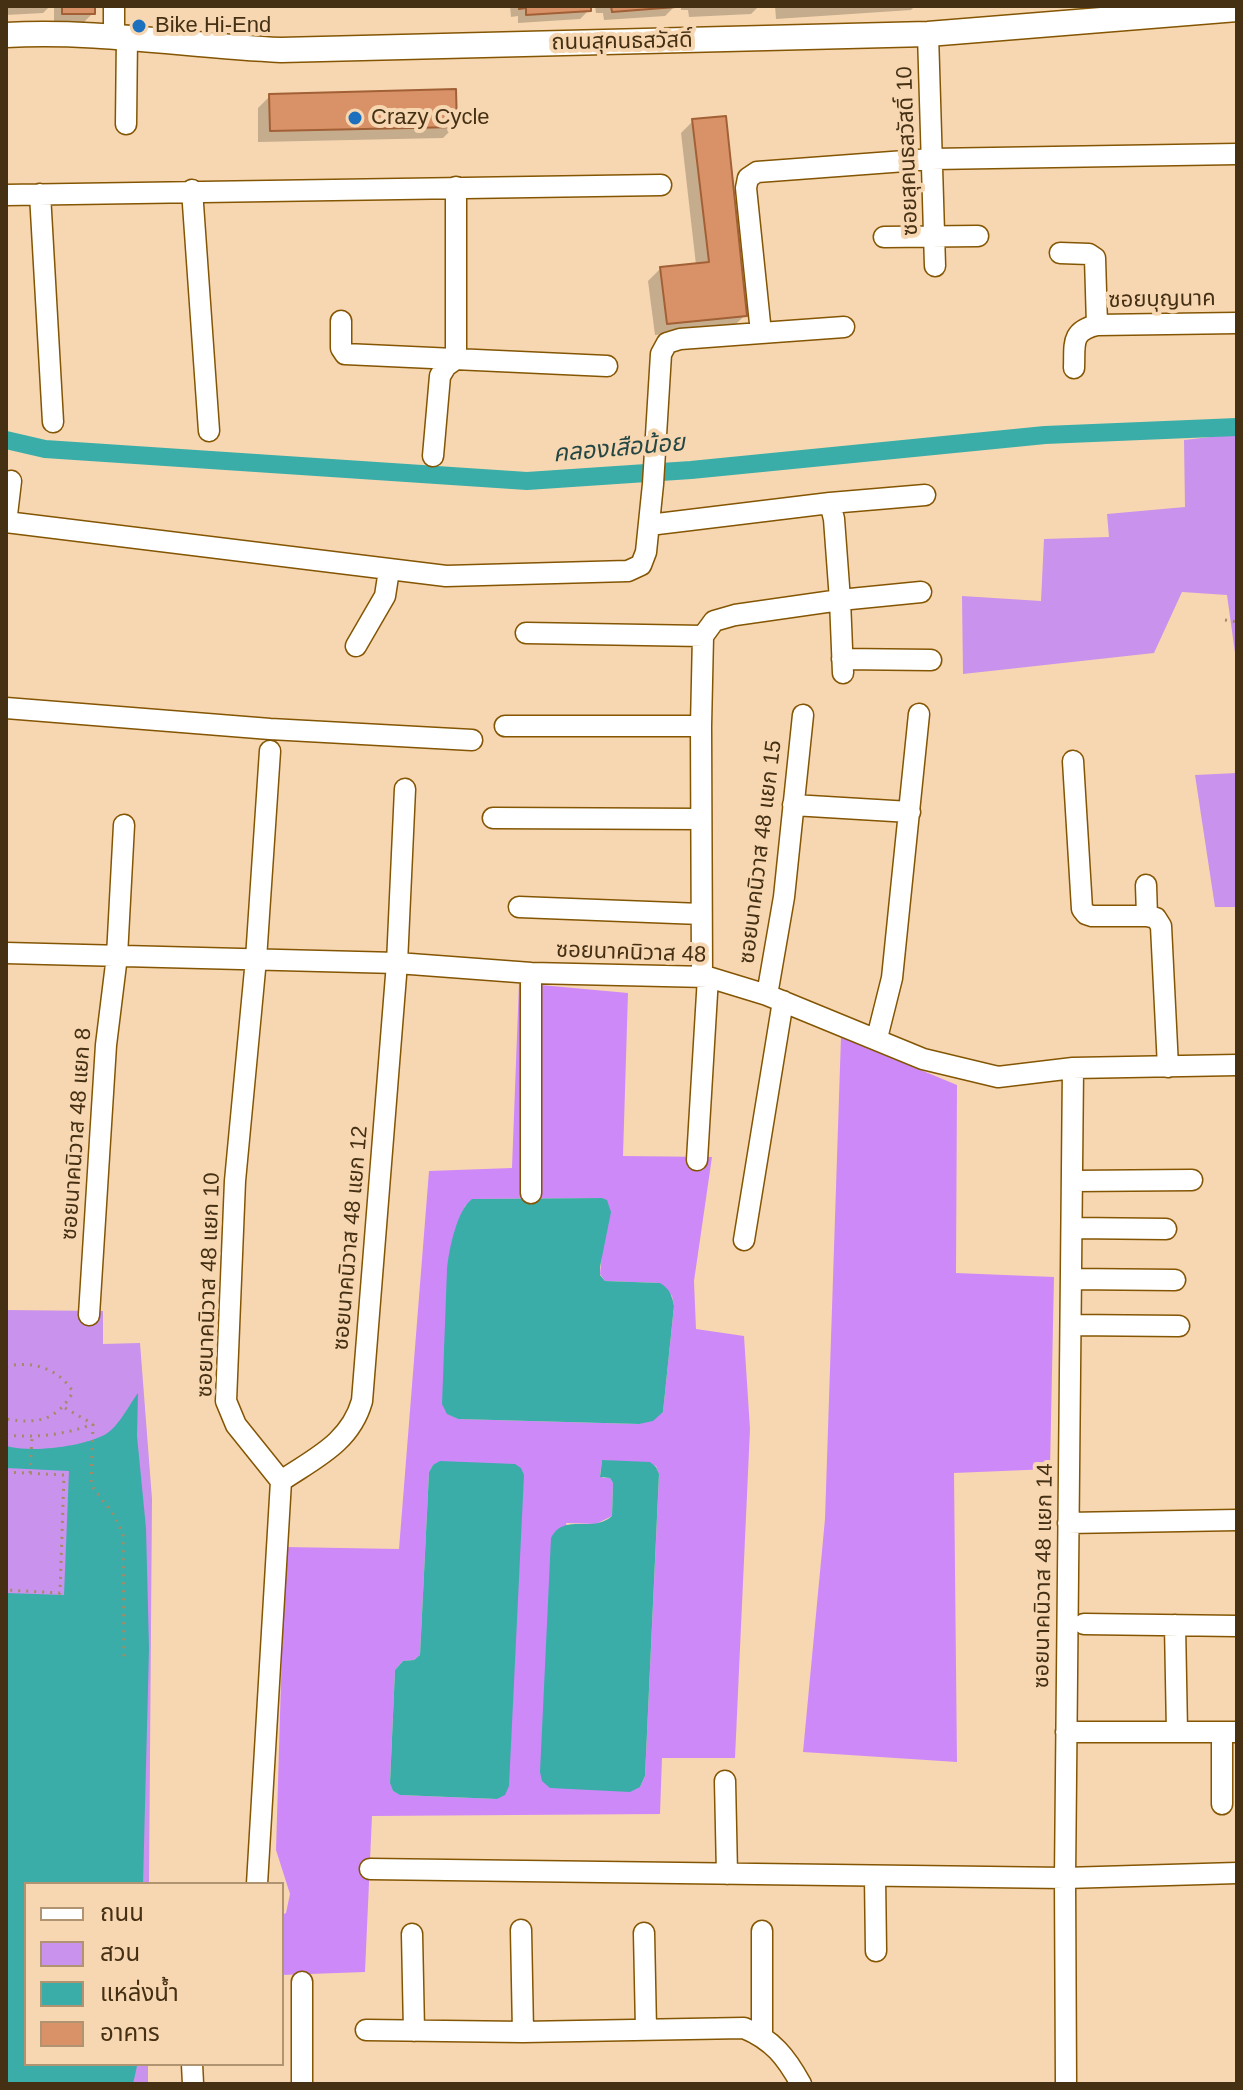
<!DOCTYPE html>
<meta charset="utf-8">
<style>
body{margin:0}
#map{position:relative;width:1243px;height:2090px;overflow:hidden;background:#f7d7b1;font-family:Helvetica,"Noto Sans Thai",sans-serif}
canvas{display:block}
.frame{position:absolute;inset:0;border:8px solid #453014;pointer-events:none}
.legend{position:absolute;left:24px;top:1882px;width:260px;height:184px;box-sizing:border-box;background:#f7d7b1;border:2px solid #b09472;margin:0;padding:10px 14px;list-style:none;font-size:24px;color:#453014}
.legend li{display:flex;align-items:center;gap:16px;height:40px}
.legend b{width:40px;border:2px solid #b09472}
</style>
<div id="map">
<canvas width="1243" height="2090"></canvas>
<div class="frame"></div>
<ul class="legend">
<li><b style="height:10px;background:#fff"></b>ถนน</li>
<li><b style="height:22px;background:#c992ec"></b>สวน</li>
<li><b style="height:22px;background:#3aada9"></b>แหล่งน้ำ</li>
<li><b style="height:22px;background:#d99267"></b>อาคาร</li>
</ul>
</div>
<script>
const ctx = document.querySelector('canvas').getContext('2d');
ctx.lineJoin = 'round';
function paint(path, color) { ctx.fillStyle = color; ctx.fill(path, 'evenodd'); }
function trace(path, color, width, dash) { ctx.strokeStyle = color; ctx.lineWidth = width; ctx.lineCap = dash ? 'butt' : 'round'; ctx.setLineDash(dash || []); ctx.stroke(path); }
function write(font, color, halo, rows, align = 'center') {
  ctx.font = font + ' Helvetica,"Noto Sans Thai",sans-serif'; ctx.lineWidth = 8; ctx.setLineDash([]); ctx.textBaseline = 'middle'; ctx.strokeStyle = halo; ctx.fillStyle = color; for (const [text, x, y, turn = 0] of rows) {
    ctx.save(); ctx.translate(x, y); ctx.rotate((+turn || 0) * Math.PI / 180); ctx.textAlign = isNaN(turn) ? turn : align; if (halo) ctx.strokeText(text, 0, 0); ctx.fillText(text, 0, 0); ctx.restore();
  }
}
paint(new Path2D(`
 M1237 434V667L1227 595 1182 592 1154 653 963 674 962 596 1041 601 1044 539 1109 537 1107 514 1185 507 1184 440Z
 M1237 773V907H1215L1195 775Z
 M6 1310 103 1311V1344L140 1343 152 1499 149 1884H26V2064H148V2084H6Z`), '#c992ec');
paint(new Path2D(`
 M519 983 628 993 623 1156 712 1157 694 1281 696 1329 744 1336 750 1429 735 1758H662L660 1814 372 1816 365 1972 282 1975V1915L286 1913 290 1894 276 1850 285 1547 399 1549 429 1171 512 1168ZM602 1198 607 1201 600 1274 605 1281 660 1283 672 1296 674 1306 663 1412 639 1424 458 1419 448 1414 453 1239 465 1206 473 1199ZM602 1460 656 1466 659 1475 645 1776 640 1787 566 1523 596 1524 612 1516 613 1483 610 1478H603L600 1475ZM433 1465 497 1799 401 1795 393 1791 390 1782 395 1670 403 1661 414 1660 420 1655 429 1472Z
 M841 1037 957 1085 956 1273 1054 1277 1050 1469 954 1473 957 1762 803 1752 825 1519Z`), '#ce89f8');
paint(new Path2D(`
 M602 1198 607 1200 611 1212 600 1267V1275L605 1281 660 1283C670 1289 672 1296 674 1306L663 1412 653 1421 639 1424 458 1419 447 1414 442 1404 447 1269C449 1249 457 1210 472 1199Z
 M138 1393 137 1436 146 1528 149 1648 143 1884H26V2064L137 2066 133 2084H6V1593L64 1595 69 1471 6 1468V1446C31 1453 83 1447 106 1434 119 1426 129 1405 138 1393Z
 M602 1460 650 1462 656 1467 659 1474 645 1776 640 1787 630 1792 550 1788 542 1781 540 1772 551 1538C564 1512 592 1534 612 1516L613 1483 610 1478 600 1477Z
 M440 1461 515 1464 521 1468 524 1475 509 1786 505 1795 497 1799 400 1795 393 1791 390 1783 395 1670 403 1661 414 1660 420 1655 429 1472 433 1465Z`), '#3aada9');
paint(new Path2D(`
 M6 6H50L43 13 6 15Z
 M54 6H93V13L84 22H54Z
 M510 6H590L589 10 580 19 518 23V16L511 17Z
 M595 6H674V7L665 16 604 20 603 13H596Z
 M681 6H759L751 14 689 17 688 10H681Z
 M775 6H915L911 10 776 19Z
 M270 96 455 126 443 138 258 142V108Z
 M693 121 745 315 733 327 655 335 648 281 660 269 696 265 681 133Z`), '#0003');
trace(new Path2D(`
 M6 440 45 449 527 481 691 470 1045 435 1237 427`), '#3aada9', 18);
const building = new Path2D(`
 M62 6H95V14H62Z
 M519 6H591V11L526 15V8L519 9Z
 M611 6H676V7L612 12Z
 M456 89 457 127 270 131 269 94Z
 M726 116 747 316 667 324 660 267 709 262 692 119Z`);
paint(building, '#d99267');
trace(building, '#a26036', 2);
const minor = new Path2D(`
 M114 6V35
 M928 34 935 266
 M126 124 127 36
 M456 187V359
 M192 190 209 431
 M40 194 53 422
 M6 195 661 185
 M884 237 978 236
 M1060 253 1089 254 1095 258 1097 325
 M341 321V348L345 354 607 366
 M761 333 844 327
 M1074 368C1075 345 1070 331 1097 325L1237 323
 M433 456 440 376 446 366 456 359
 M6 522 446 576 628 571 641 565 646 552 653 484 661 354 667 343 680 339 761 333 746 188 748 178 757 172 932 159 1237 154
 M6 523 11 481
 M649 525 830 503 925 495
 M526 633 703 636
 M356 646 385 596 389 570
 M842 659 931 660
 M843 673 840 600 921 592
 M6 708 270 729 472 740
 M505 726H701
 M1073 761 1082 909 1086 914 1092 916H1147L1156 918 1161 926 1168 1067
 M793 805 910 812
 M493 818 701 819
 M1146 885 1147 916
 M519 907 701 914
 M6 953 397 963 531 973 708 977 767 995 923 1059 998 1077 1073 1068 1237 1065
 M702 977 701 726 703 636 714 621 735 615 840 600 834 519 830 503
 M767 995 784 897 803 715
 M877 1038 892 978 919 714
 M697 1160 708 977
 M1073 1181 1192 1180
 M531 1193V973
 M1073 1228 1166 1229
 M744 1240 783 1001
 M1071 1279 1175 1280
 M89 1315 106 1045 117 956 124 825
 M1071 1325 1179 1326
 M281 1481C315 1458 350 1443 362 1401L397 963 405 789
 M1068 1523 1237 1520
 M1084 1624 1237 1626
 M1175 1625 1177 1732
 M1066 1732H1237
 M725 1781 727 1874
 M1222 1804V1732
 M370 1869 1065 1878 1237 1873
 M875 1876 876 1951
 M257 1884 281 1481 236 1425 226 1401 235 1181 256 959 270 751
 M521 1930 523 2032
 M644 1933 646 2029
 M412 1934 414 2031
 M366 2030 523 2032 744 2028C773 2040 786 2057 801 2084
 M762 2036V1931
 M192 2064 193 2084
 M302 2084V1982
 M1066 2084 1065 1878 1073 1068`);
const major = new Path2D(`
 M6 35C100 30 188 46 281 50L928 34 1237 9`);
trace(minor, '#845503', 23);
trace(major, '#845503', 27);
trace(new Path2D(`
 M1225 620 1237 622
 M6 1366C34 1361 58 1368 73 1392 56 1421 38 1424 6 1419
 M65 1408 93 1424
 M93 1424 91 1485 113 1514 123 1534 124 1657
 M6 1435C36 1438 64 1435 93 1424
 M6 1472 64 1475 60 1593 6 1590
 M30 1473 32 1437`), '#a48a68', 3, [2, 6]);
trace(minor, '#fff', 20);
trace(major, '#fff', 24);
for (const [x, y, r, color] of [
 [139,26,8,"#1d70be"],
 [355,118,8,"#1d70be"]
]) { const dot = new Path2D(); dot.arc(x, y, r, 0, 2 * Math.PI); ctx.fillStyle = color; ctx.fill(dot); trace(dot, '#f7d7b1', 3); }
write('22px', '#453014', '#f7d7b1', [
 ["Bike Hi-End",155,26],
 ["Crazy Cycle",371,118]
], 'left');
write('22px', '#453014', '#f7d7b1', [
 ["ถนนสุคนธสวัสดิ์",622,42,-1],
 ["ซอยสุคนธสวัสดิ์ 10",908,151,-92],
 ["ซอยบุญนาค",1162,300,-1],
 ["ซอยนาคนิวาส 48 แยก 15",761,852,-83],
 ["ซอยนาคนิวาส 48",631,953,2],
 ["ซอยนาคนิวาส 48 แยก 8",77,1134,-86],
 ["ซอยนาคนิวาส 48 แยก 12",351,1238,-85],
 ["ซอยนาคนิวาส 48 แยก 10",209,1285,-88],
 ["ซอยนาคนิวาส 48 แยก 14",1044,1576,-89]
]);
write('italic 24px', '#244644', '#f7d7b1', [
 ["คลองเสือน้อย",619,449,-5]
]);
</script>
